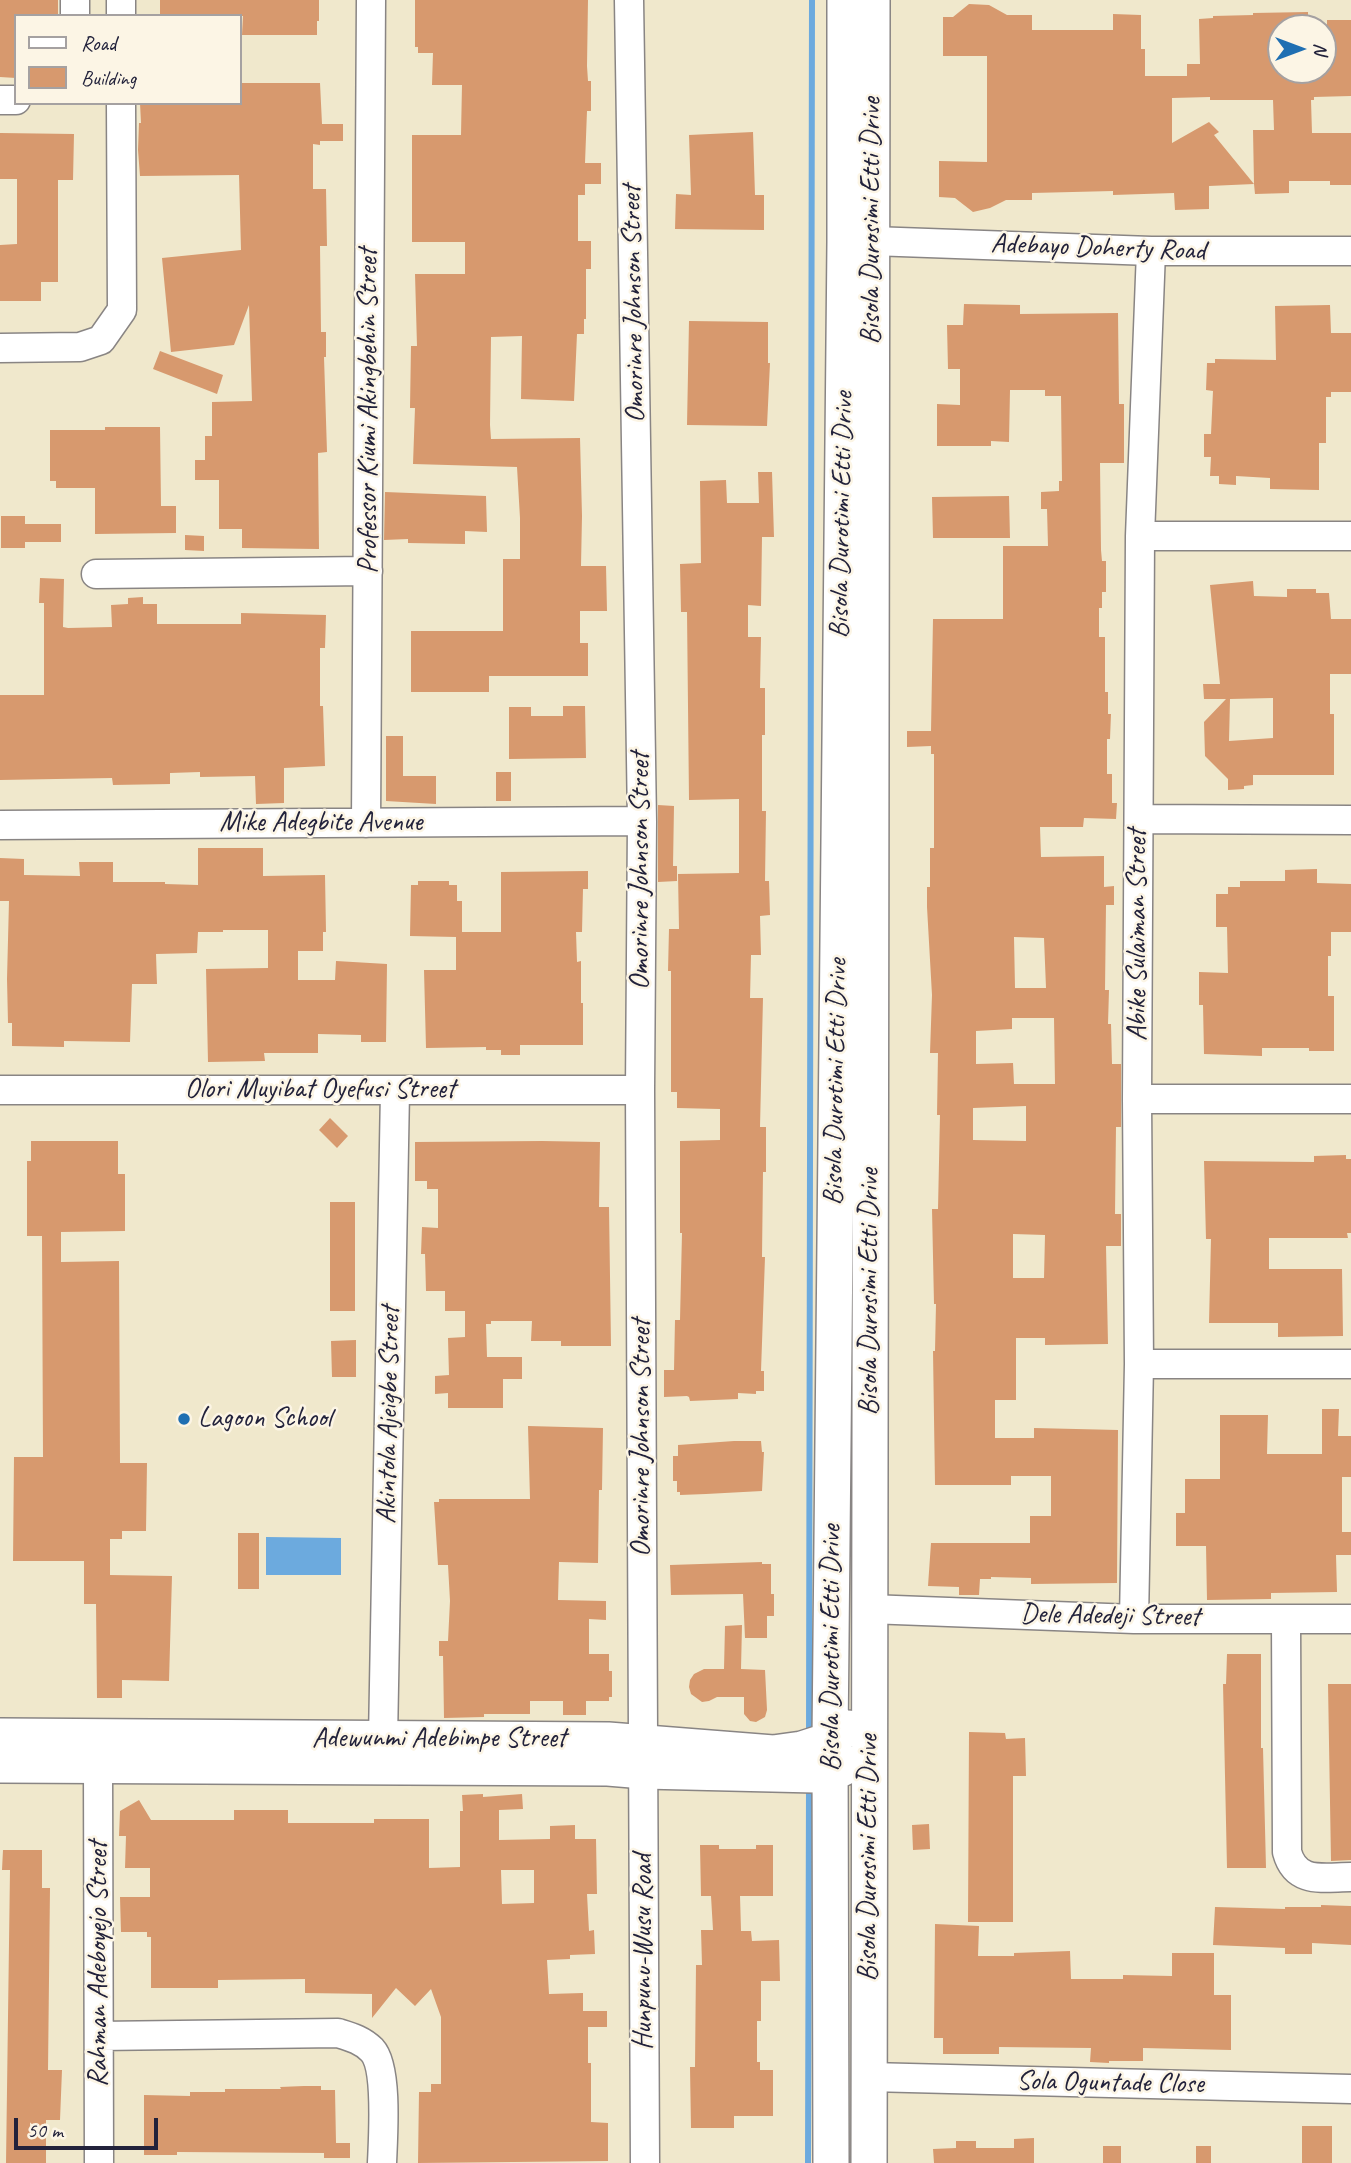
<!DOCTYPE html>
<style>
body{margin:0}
#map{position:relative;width:1351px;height:2163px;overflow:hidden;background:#f0e8cc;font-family:Caveat,sans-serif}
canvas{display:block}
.legend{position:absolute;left:14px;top:14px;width:228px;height:91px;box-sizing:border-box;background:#fcf5e5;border:2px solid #a5a1a1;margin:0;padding:9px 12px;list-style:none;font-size:21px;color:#22223b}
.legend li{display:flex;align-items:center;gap:14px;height:35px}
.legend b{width:35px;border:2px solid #a5a1a1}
.north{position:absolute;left:1267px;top:14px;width:70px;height:70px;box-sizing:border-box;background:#fcf5e5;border:2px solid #a5a1a1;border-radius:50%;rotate:90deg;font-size:19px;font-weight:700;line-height:28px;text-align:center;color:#22223b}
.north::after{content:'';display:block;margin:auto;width:24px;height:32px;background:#1f6fb2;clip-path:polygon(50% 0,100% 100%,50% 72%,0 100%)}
.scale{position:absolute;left:14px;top:2118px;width:144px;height:32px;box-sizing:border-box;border:4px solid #22223b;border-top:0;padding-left:9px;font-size:21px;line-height:24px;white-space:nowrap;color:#22223b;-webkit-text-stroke:5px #fcf5e5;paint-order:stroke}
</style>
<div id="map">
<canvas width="1351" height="2163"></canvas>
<ul class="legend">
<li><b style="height:9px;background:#fff"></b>Road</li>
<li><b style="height:19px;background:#d7996e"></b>Building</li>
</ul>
<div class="north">N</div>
<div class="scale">50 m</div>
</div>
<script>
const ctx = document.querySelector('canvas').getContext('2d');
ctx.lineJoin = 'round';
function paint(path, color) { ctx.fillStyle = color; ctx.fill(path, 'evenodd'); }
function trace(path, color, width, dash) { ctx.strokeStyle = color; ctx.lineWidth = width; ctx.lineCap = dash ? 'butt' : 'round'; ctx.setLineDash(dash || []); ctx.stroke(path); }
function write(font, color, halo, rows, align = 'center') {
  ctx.font = font + ' Caveat,sans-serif'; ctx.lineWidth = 5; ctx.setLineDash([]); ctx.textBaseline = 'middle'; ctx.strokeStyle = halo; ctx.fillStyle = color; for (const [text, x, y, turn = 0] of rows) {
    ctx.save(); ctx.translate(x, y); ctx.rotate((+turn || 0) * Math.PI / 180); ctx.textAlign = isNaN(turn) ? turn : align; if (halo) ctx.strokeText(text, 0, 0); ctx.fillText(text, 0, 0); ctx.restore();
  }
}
paint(new Path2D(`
 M266 1537 341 1538V1575H266Z`), '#6caade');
trace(new Path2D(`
 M809 1734 812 0
 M808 2163 809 1787`), '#6caade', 6);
paint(new Path2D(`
 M0 0H58V16H16V78L0 77Z
 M160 0H319V21H317V35H242L243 16H160Z
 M415 0H588L587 66 588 81H591V111H587L585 163H601V184H585V195H578V241H591V269H586V319H584V334H577L574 401 521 399 522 336 491 337 490 425 491 439 580 438 582 516 581 566H606L607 611H580V643H588V676H489V692H411V631H503V559H520V518L517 467 413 464 415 408H410L411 346H417L415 274H465V242H412V135H461L462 85H432L433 53H418V47H415Z
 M969 4 989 5 1007 15H1032V30H1113V14L1141 15V49H1145V76H1187V64H1200L1199 19 1213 18V16L1253 15V13L1308 12V28H1281V70H1327V20H1351V96L1314 97V100H1311L1312 133H1351V185H1330V181H1289V193L1255 194 1254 184 1209 186V209L1175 210 1174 193 1113 195V191L1032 193V200H1006L990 208 973 212 955 198 939 197V161L987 162V56H943V17H953ZM1210 97V100H1273L1274 130H1253L1254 184 1214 135 1219 132 1209 122 1172 143V98Z
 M240 83H320L322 124H343V141H320V145L313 144V189H326L327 246H320L321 332H326V357H324L327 452 318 453 319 549 242 548V529H219V480H195V460H205V436H212V402L252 401 249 305 234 345 171 352 162 258 241 250 239 175 140 176 138 150 139 123H141L140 103H240Z
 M753 132 755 195H764V230L675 229 676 194 691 195 689 135Z
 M0 133 74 134 73 180H58V282H41V301H0V245L17 244V179H0Z
 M964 304 1020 305V314L1118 313 1119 404H1124V463H1100L1101 550 1102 561H1106V592H1102V608H1099V637H1105V692H1108V714H1111L1110 739H1107V774H1112V803H1117L1116 819 1084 818 1083 827H1040L1041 857 1104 856V887L1114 886V905H1106L1105 990H1109L1108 1024H1111L1112 1064H1121V1127H1116L1115 1214H1121V1246H1106L1108 1344 1045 1345V1338H1016V1400H995V1438H1034V1428L1118 1430 1117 1583 1031 1584V1578L991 1577V1579H980L979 1595H959V1587L928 1586 931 1543H1030V1516H1051V1476H1011V1485H935L933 1351H935L936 1304H934L932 1209H938L940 1115H937L938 1053H930L932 995 927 907V887H930V848H934V754H931V746L907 747V731H931L933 619H1003V546H1048L1047 509H1041V492L1059 491V481H1062L1061 396H1045V390H1010L1009 442 991 441V446H937V404L960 405V369H948L947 325H963ZM1014 937 1044 938 1046 988H1015ZM1012 1018H1054L1055 1084H1014L1013 1063 976 1064V1031L1012 1029ZM1026 1106V1141L973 1140V1108ZM1013 1234 1045 1235 1044 1278H1013Z
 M1330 305 1331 333H1351V392H1331V397H1326V443H1319V490L1270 489V478L1236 476V485L1219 484V476H1210L1211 457H1204V434H1211L1213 391 1206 390 1207 363H1215V359L1276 360 1275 306Z
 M689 321 768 322V363H770L767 426 687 425Z
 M160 351 223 375 217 394 153 369Z
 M105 427H160L161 506H176V533L95 534V488H56V481H50V430H105Z
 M758 472H772L774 537H762L761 606 748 605V637H761L760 688H765V735H762V811H766L765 881H769L770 915 760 916 761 955H751L750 998H763L760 1127H766V1172H763L762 1257H765L761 1371H764V1391H756V1394L738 1393V1399L690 1401 689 1397 687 1396 664 1397V1370H674L675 1320H680L682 1233H680V1141L720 1140V1109L677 1108V1092H671V971H668L669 929H679L678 874 739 873V799L689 800 687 612H681L680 564 701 563 700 481 726 480 727 503H759Z
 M385 492 486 496 487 532 465 531V544L408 543V539L384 540Z
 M1009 496 1010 538H933L932 497Z
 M1 516H25V524H61V542H25V548H1Z
 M185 535 204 536V551L185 550Z
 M40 578 64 579 63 627 68 628 112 627 111 605 128 604V598L143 597V604H157V624H241V613L326 615 325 648H320V706H323L325 766 284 768V803L256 804 255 776 200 777V772L170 773V784L113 785 112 778 0 780V695H44V603H39Z
 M1253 581 1254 596 1287 597V589H1316V593H1329L1331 619H1351V674H1330V714H1334V775H1253V785L1244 786V789L1228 790V779L1205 756 1204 722 1226 699H1204L1203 684H1220L1210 585ZM1273 698V738L1229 741 1230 699Z
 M563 706H585L586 758 509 759V707H531V716H563Z
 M386 736H403V776H436V804L386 801Z
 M496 772H511V801H496Z
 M658 805 674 806 673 866H677V881L658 882Z
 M198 848H263V876L325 875 326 932H323V951H298V980H335L336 961 387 964 386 1042H361V1035L318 1034V1053H264L265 1061 208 1062 206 969 268 968V930H223V932H198L197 953 156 954 157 984H132L130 1042 64 1041V1047L12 1046V1023H8L7 979 9 901H0V858L24 859V875L80 876 79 862H113V882H165V884L198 885Z
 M1317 869V883L1351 884V932H1331V956H1328V996H1334V1051H1309V1048H1262V1056L1204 1054 1203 1005H1199V972L1228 973 1227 927H1216V894H1228V887H1240V881H1285V870Z
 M588 871V889H583L582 932H576L577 962 581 961V1003H583V1045H520V1055H501V1050H486V1047L426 1048 424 970H456V937L410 936 411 885H418V881H449V885H457V901H462V932H501V872Z
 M330 1118 348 1136 337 1148 319 1130Z
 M31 1141H118V1174H125V1231L61 1232V1262L119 1261 120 1463H147L146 1531H122V1539H110V1575L172 1576 169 1681 122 1680V1698H97L96 1604H84V1561H13L14 1457H43L42 1236H27V1161H31Z
 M542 1141 600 1142 599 1207H609L611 1346H561V1341H531L532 1321H491V1324H486L487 1357H522V1379H503V1408H448V1393L435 1394V1376L449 1375 448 1338 465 1337V1311H445V1291H426L425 1254H421L422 1227 438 1228V1189H427V1181H415V1142Z
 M1346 1155V1159H1351V1233H1347L1348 1238H1269V1269H1342L1343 1336 1278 1337V1323H1209L1211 1239H1206L1204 1161 1314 1162V1156Z
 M330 1202H355V1311H330Z
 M356 1340V1377H332L331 1341Z
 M1322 1409H1339L1338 1436H1351V1477H1342V1532H1351V1555H1336L1337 1592 1271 1593V1599L1207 1600 1206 1546H1176V1513H1185V1479H1220V1415H1268L1267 1454H1322Z
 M528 1426 603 1428 602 1490H599L598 1563 559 1562 558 1600 606 1601V1620L589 1619V1654H609V1671H612V1697H609V1701H586V1715H563V1701H530V1714H484V1717L444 1718 443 1656H439V1641H448L450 1601 448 1565H438L434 1502H439V1499H530Z
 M734 1441H761L762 1452H764L762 1491 706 1494 680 1495V1492H677V1481H673V1456H678V1445Z
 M238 1533H259V1589H238Z
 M762 1562V1564H771V1594H774V1616H767V1638H745L743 1594 671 1595 670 1565Z
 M742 1625 741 1669 765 1670 767 1710 765 1717 756 1722 750 1721 744 1714V1697H717L709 1701 702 1702 691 1694 689 1687 690 1680 694 1674 704 1669H724L725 1626Z
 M1227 1654H1261V1748H1263L1266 1868H1227L1223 1684H1226Z
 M1328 1684H1351V1860L1331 1861Z
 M969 1732 1005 1733 1006 1739 1025 1738 1026 1776H1013V1922H968Z
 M483 1794V1797L522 1794 523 1809 499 1810V1840L550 1839V1826L575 1825V1839H596L597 1894H587L589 1931 594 1930 595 1954 570 1955V1959L547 1960 549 1994 583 1993V2011H607V2027H588V2063H591V2122L608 2123V2161L418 2163 419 2092H431V2084H441V2017L431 1989 415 2006 396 1988 372 2018V1994L305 1993V1979L218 1980V1988H151V1937H147V1932H121L120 1897H150V1868H125L126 1836H119L120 1811 139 1800 151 1820H234V1810H288V1823H374V1819H429V1868L460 1867V1811H463L462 1795ZM501 1870H534V1903L502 1904Z
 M929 1824 930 1849 913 1850 912 1825Z
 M700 1845H719V1849H756V1845H773V1896H740L741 1931H751L752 1941 779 1940 780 1981H761V2021H757V2062H760V2070H773V2116H734V2128H691L690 2067H695L696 1965H702L701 1930H713L711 1896H701Z
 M3 1850H42V1888H50L48 2070H62L60 2120H46V2163H6L10 1870H2Z
 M1321 1905 1351 1906V1945L1312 1943V1954H1285V1948L1213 1945 1215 1907 1285 1909V1907H1321Z
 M935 1924 979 1926 978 1956H1014V1953L1070 1951 1071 1979H1123V1975L1172 1976V1953H1214V1995H1231V2050L1143 2048V2061H1109V2063L1090 2062 1091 2048 999 2047V2054H943V2038H934Z
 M304 2086H321V2090H335L336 2143H350V2158H324V2153L177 2152V2155H144V2095L190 2096V2092H225V2089H281L280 2087Z
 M1302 2126H1332V2163H1302Z
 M1034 2138V2163H934L933 2149 956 2148V2141H976V2148H1014V2139Z
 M1103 2146H1121V2163H1103Z
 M1196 2146H1211V2163H1196Z`), '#d7996e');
const minor = new Path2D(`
 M121 0V16
 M629 0 642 821 640 1090 645 2163
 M75 16V0
 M0 100H16
 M851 242 872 241 1151 251H1351
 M0 348 80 347 101 340 122 310 121 103
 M1140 536H1351
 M96 574 368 571
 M1139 819 1351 820
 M366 823 371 0
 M0 825 642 821
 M0 1090H640
 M1137 1099H1351
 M1139 1364H1351
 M869 1609 1134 1619H1351
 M1134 1619 1139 1364 1137 1099 1140 536 1151 251
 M1286 1619 1287 1852C1296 1885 1324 1877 1351 1877
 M383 1739 395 1091
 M98 1765 99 2163
 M99 2036 338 2033C351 2037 362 2040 372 2050 388 2067 383 2138 382 2163
 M869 2077 1351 2089`);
const major = new Path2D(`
 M0 1736 608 1740 773 1753 802 1749 830 1740 848 1728
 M0 1765 608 1768 644 1771 815 1775 831 1774 851 1764
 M831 2163 830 1740 845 242V0
 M869 2163 872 0`);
trace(minor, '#898584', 31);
trace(major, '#898584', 38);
trace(minor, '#fff', 28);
trace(major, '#fff', 35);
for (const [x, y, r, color] of [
 [184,1419,7,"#1f6fb2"]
]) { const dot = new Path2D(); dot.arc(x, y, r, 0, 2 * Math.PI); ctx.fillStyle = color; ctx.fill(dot); trace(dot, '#fcf5e5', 2.5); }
write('28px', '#22223b', '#fcf5e5', [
 ["Bisola Durosimi Etti Drive",872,221,-90],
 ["Adebayo Doherty Road",1098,248,2],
 ["Omorinre Johnson Street",634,304,-91],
 ["Professor Kiumi Akingbehin Street",369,411,-90],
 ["Bisola Durotimi Etti Drive",842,515,-89],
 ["Mike Adegbite Avenue",321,823],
 ["Omorinre Johnson Street",641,871,-90],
 ["Abike Sulaiman Street",1138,935,-90],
 ["Bisola Durotimi Etti Drive",836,1082,-89],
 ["Olori Muyibat Oyefusi Street",320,1090],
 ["Bisola Durosimi Etti Drive",870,1292,-90],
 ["Akintola Ajeigbe Street",389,1415,-89],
 ["Omorinre Johnson Street",642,1438,-90],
 ["Dele Adedeji Street",1110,1616,1],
 ["Bisola Durotimi Etti Drive",832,1648,-90],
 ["Adewunmi Adebimpe Street",439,1739],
 ["Bisola Durosimi Etti Drive",869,1858,-90],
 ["Hunpunu-Wusu Road",644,1952,-90],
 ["Rahman Adeboyejo Street",99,1964,-90],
 ["Sola Oguntade Close",1110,2083,1]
]);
write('28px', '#22223b', '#fcf5e5', [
 ["Lagoon School",198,1419]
], 'left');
</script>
